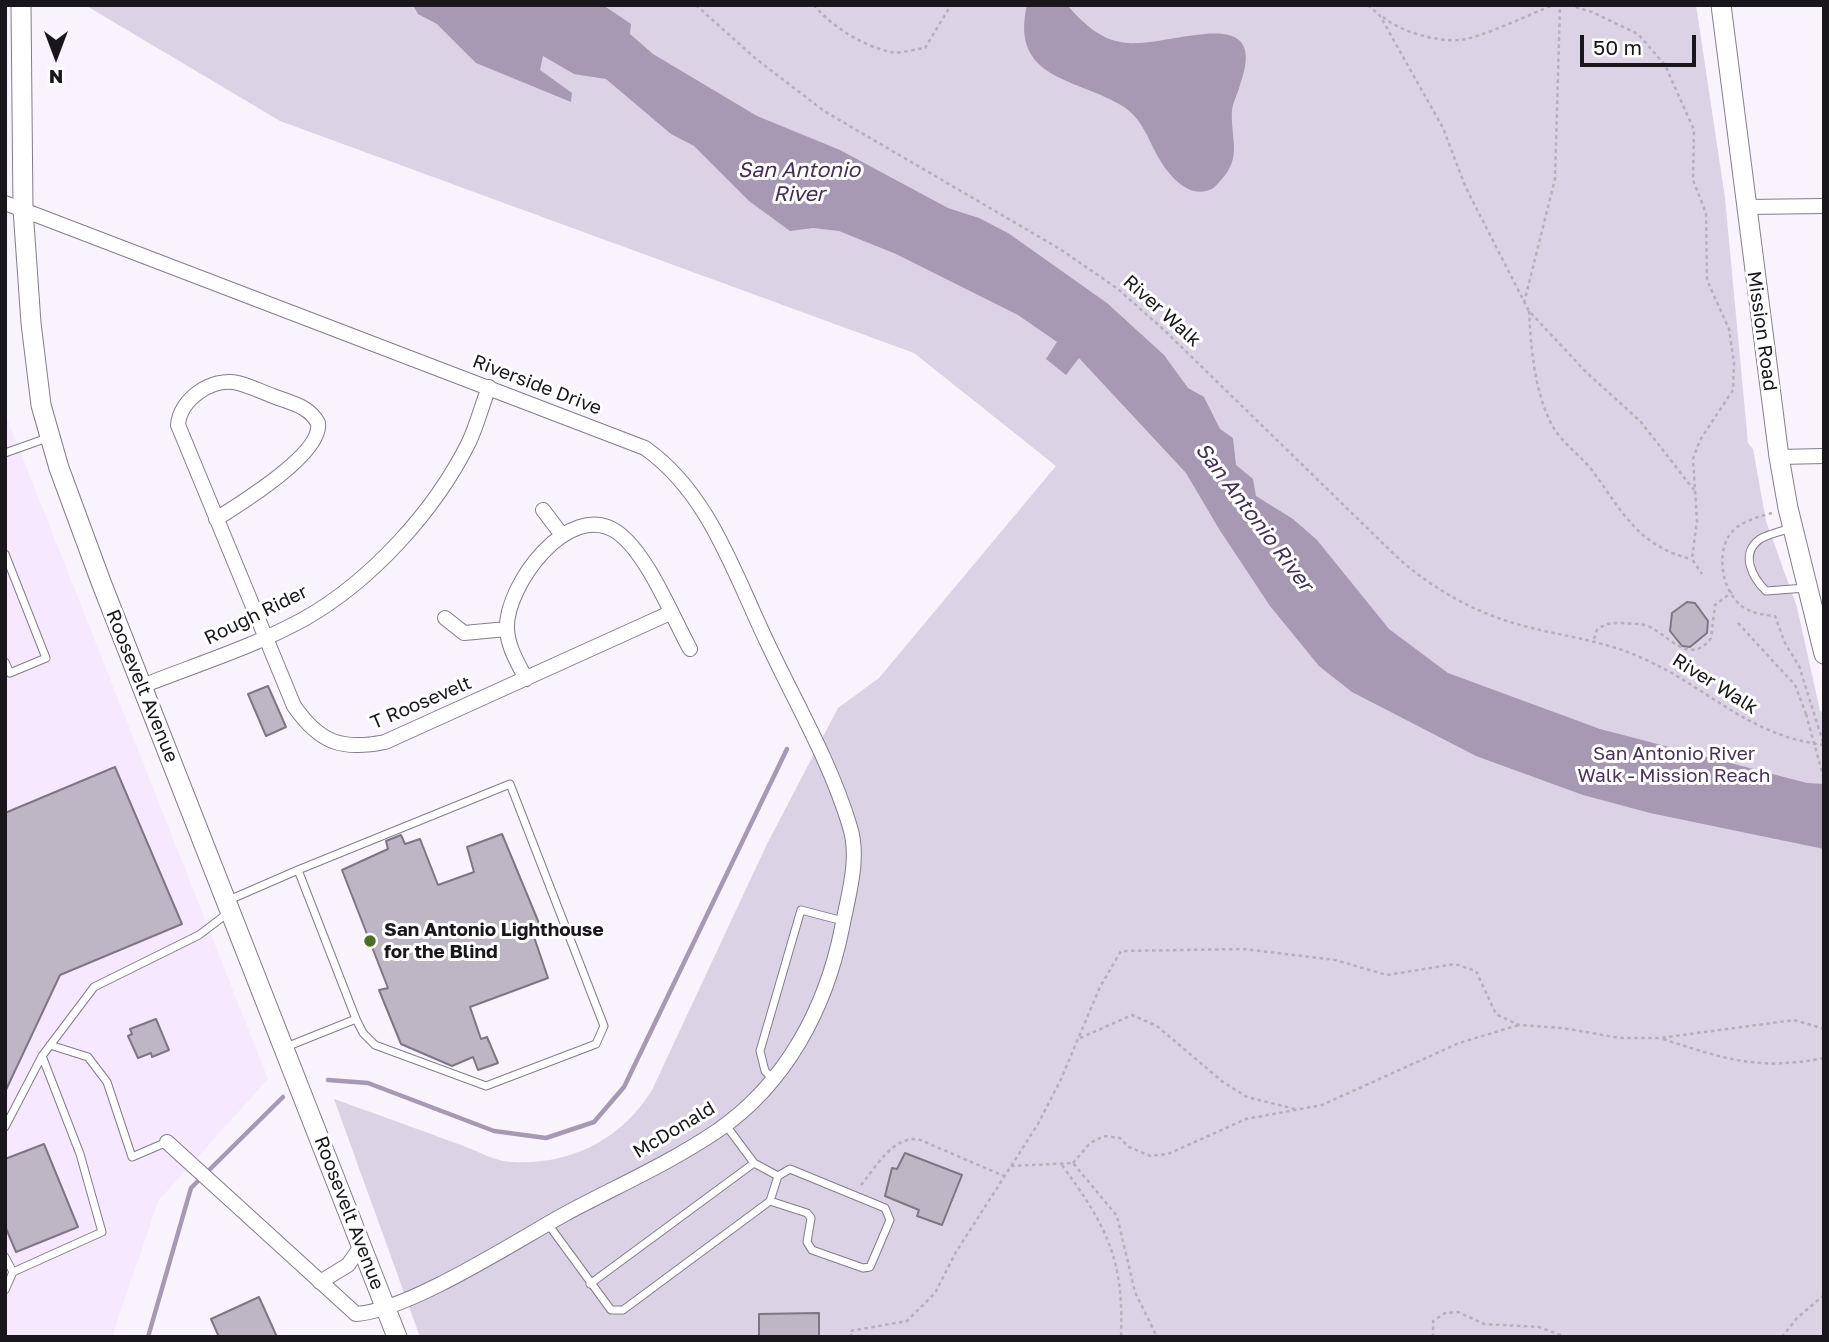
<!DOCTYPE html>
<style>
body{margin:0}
#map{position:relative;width:1829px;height:1342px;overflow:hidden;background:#f8f3fd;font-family:"Golos Text",sans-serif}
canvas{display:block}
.frame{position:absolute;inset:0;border:7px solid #19161c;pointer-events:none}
.north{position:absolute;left:21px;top:21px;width:70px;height:70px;-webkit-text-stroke:5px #fff;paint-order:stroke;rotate:180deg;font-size:19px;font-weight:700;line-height:28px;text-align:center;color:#19161c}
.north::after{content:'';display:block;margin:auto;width:24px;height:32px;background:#19161c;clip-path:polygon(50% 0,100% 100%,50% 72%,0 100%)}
.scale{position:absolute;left:1580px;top:35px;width:116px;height:32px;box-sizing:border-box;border:4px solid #19161c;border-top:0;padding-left:9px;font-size:21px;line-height:24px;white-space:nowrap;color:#19161c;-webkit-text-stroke:5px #fff;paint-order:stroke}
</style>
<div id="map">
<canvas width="1829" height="1342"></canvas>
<div class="frame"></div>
<div class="north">N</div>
<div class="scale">50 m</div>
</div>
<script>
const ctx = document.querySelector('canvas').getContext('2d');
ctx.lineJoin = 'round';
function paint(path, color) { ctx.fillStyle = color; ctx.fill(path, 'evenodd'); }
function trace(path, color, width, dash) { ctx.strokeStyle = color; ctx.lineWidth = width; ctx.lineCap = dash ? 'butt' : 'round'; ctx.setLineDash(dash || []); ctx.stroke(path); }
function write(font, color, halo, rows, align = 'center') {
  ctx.font = font + ' "Golos Text",sans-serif'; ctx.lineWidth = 6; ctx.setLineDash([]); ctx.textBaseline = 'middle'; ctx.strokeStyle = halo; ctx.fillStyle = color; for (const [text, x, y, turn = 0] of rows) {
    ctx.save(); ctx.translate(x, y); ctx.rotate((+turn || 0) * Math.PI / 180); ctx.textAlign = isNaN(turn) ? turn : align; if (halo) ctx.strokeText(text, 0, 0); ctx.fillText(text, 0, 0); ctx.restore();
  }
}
paint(new Path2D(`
 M5 413 268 1079 158 1201 112 1337H5Z`), '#f5e8ff');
paint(new Path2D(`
 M85 5H1696L1725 198 1748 443 1753 449 1766 521 1797 607 1820 711 1824 712V1337H420L334 1099C377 1114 419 1130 461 1145 476 1150 496 1162 512 1162 571 1165 621 1140 652 1090L767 844 838 708 879 678 1056 466 914 353 280 121Z`), '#dcd2e5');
paint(new Path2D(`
 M413 5H603L631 24 630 34 653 54 757 116 840 150 948 208 979 218 1008 233 1107 303 1164 355 1188 388 1204 397 1220 429 1233 438 1236 465 1253 479 1256 496 1293 519 1317 540 1389 629 1448 673 1600 729 1807 783 1824 784V849L1650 813 1583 795 1476 756 1352 692 1319 666 1270 606 1219 529 1186 473 1079 358 1066 375 1046 359 1057 342 1018 315 896 254 839 231 813 228 790 231 749 201 694 146 671 134 606 79 574 74 543 56 540 70 572 93 571 102 476 63 437 24 418 14Z
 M1027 5H1067C1084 24 1101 41 1128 43 1172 47 1271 0 1240 85 1238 93 1233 102 1232 110 1230 137 1243 157 1221 180 1218 183 1214 189 1209 190 1187 199 1166 172 1157 155 1148 138 1141 118 1124 107 1079 78 1009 81 1027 5Z`), '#a798b4');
trace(new Path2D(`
 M328 1080 368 1083 494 1131 546 1138 594 1122 624 1087 787 749
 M148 1337 191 1188 283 1097`), '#a798b4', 4.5);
const building = new Path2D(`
 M1687 602 1695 603 1708 621 1707 633 1690 647 1682 646 1670 631 1672 613Z
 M268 686 286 727 266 736 248 694Z
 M115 767 182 924 60 975 5 1092V813Z
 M502 834 541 928 532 931 548 978 470 1007 481 1039 487 1037 498 1063 478 1070 473 1057 452 1066 401 1044 379 990 388 988 342 870 388 849 386 841 401 835 405 844 420 839 438 885 474 872 467 847Z
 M156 1019 169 1050 152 1057 151 1053 138 1058 128 1036 132 1034 130 1029Z
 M44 1144 78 1227 16 1252 5 1226V1159Z
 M905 1153 962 1175 942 1225 917 1216 919 1210 885 1196 892 1168 897 1169Z
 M259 1297 277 1337H219L211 1319Z
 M819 1313V1337H759V1314Z`);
paint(building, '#beb6c5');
trace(building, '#7e7685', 2);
const lane = new Path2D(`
 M5 453 50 437
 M1792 528C1782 531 1769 534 1760 539 1739 554 1753 578 1766 591L1806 588
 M5 554 46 658 10 673 5 662
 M298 870 510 784 604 1026 596 1044 486 1086 375 1045 363 1033 356 1019
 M229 900 298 870 356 1019 286 1047
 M50 1045 88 1057 107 1082 132 1157 167 1142
 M773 1079 765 1071 760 1051 801 910 843 921
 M725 1124 754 1163 778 1176
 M5 1127 42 1056 94 987 199 935 228 913
 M548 1224 611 1310H623L770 1201 778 1176 790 1169 885 1208 890 1220 870 1267 863 1268 812 1250 807 1242 811 1218 807 1213 770 1201
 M5 1257 13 1272 102 1232 80 1154 42 1056
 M590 1284 754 1163
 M5 1290 13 1272`);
const street = new Path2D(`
 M5 203 645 448C709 493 734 573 767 642 795 702 831 763 850 827 860 859 848 896 842 928 826 1008 786 1084 717 1131 670 1163 615 1187 565 1214 516 1241 408 1311 356 1314L167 1142
 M1746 207 1824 206
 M1779 457 1824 456
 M543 510 562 535
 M216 519C240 504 323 453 318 423 309 406 291 403 273 396 262 392 250 386 238 383 212 377 180 399 178 425L294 706C319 742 341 751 385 742L670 613
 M445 618 464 633 507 629
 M526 679C518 663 508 648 507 629 505 586 569 499 617 532 647 553 672 616 690 649
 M142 686C195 665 253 647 304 619 371 581 435 511 469 442 477 425 482 405 489 387
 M320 1282 348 1265 362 1245`);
const secondary = new Path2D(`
 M21 5 23 209 31 323 41 405 59 468 101 582 397 1337
 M1721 5 1779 457 1788 508 1824 654`);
trace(lane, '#847c8b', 9);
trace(street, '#847c8b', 16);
trace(secondary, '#847c8b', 21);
trace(new Path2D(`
 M696 5 755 58 824 111 1060 249 1118 289 1165 331 1397 557C1435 591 1479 615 1528 627 1567 637 1605 641 1642 658 1708 687 1748 736 1824 745
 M814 5C832 27 863 46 891 52 901 54 915 49 925 48L951 5
 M1368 5 1377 13
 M1569 5 1592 12 1638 34 1665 65 1694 130 1693 180 1706 213 1707 280 1729 329 1734 363 1733 390 1700 440 1693 459 1697 520 1692 559 1702 574
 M1379 14 1443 128 1466 188 1529 311 1585 371 1641 422 1694 490
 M1383 17C1401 32 1437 42 1460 40 1478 39 1533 13 1553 5
 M1524 303 1555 179 1560 5
 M1529 311C1531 347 1534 388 1550 421 1559 441 1577 452 1591 469 1621 509 1637 546 1691 559
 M1772 513C1761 516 1746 520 1736 528 1714 545 1720 591 1743 607 1752 613 1763 615 1775 616L1785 643 1799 666 1824 745
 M1738 623 1795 685 1806 714
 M1594 639 1597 630C1605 623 1612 623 1623 623 1632 624 1641 623 1650 627 1670 637 1691 666 1711 638L1715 605 1732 592
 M1080 1038 1132 1015 1157 1026 1223 1082 1247 1097 1295 1109
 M1663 1039C1725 1059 1758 1071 1824 1058
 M1073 1163 1090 1143 1104 1136 1120 1138 1129 1147 1150 1156 1168 1154 1246 1119 1322 1105 1459 1043 1519 1025
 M1062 1165C1107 1227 1124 1259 1121 1337
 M1011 1166 1073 1163 1117 1216 1135 1292 1157 1337
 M861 1185C876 1167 892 1137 918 1139L1004 1176
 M852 1337 850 1331 907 1321 935 1293 956 1252 1038 1124 1061 1079 1100 987 1121 951 1244 949 1335 960 1387 975 1455 964 1476 971 1496 1014 1519 1025 1563 1028 1620 1038H1660L1794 1020 1824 1029
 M1433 1337V1321L1445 1313 1458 1312 1484 1324 1539 1327 1566 1337
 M1782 1337 1797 1318 1824 1295`), '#b4afb8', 2.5, [3.5, 3.5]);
trace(lane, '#fff', 7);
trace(street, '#fff', 14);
trace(secondary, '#fff', 19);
trace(new Path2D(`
 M1806 714 1824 779`), '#b4afb8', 2.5, [3.5, 3.5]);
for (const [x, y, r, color] of [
 [370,941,7,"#4d6e26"]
]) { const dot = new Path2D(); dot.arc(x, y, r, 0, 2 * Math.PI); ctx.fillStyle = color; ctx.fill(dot); trace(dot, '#fff', 2.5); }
write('19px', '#19161c', '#fff', [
 ["River Walk",1162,311,42],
 ["Mission Road",1762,331,82],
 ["Riverside Drive",537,385,21],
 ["Rough Rider",256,615,-26],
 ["River Walk",1715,684,32],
 ["Roosevelt Avenue",142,686,68],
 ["T Roosevelt",421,703,-23],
 ["McDonald",674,1130,-31],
 ["Roosevelt Avenue",349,1213,69]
]);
write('19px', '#49315a', '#fff', [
 ["San Antonio River",1674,754],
 ["Walk - Mission Reach",1674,776]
]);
write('bold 19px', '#19161c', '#fff', [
 ["San Antonio Lighthouse",384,930],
 ["for the Blind",384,952]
], 'left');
write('italic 21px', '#462e56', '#fff', [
 ["San Antonio",799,170],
 ["River",799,194],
 ["San Antonio River",1254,517,53]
]);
</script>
